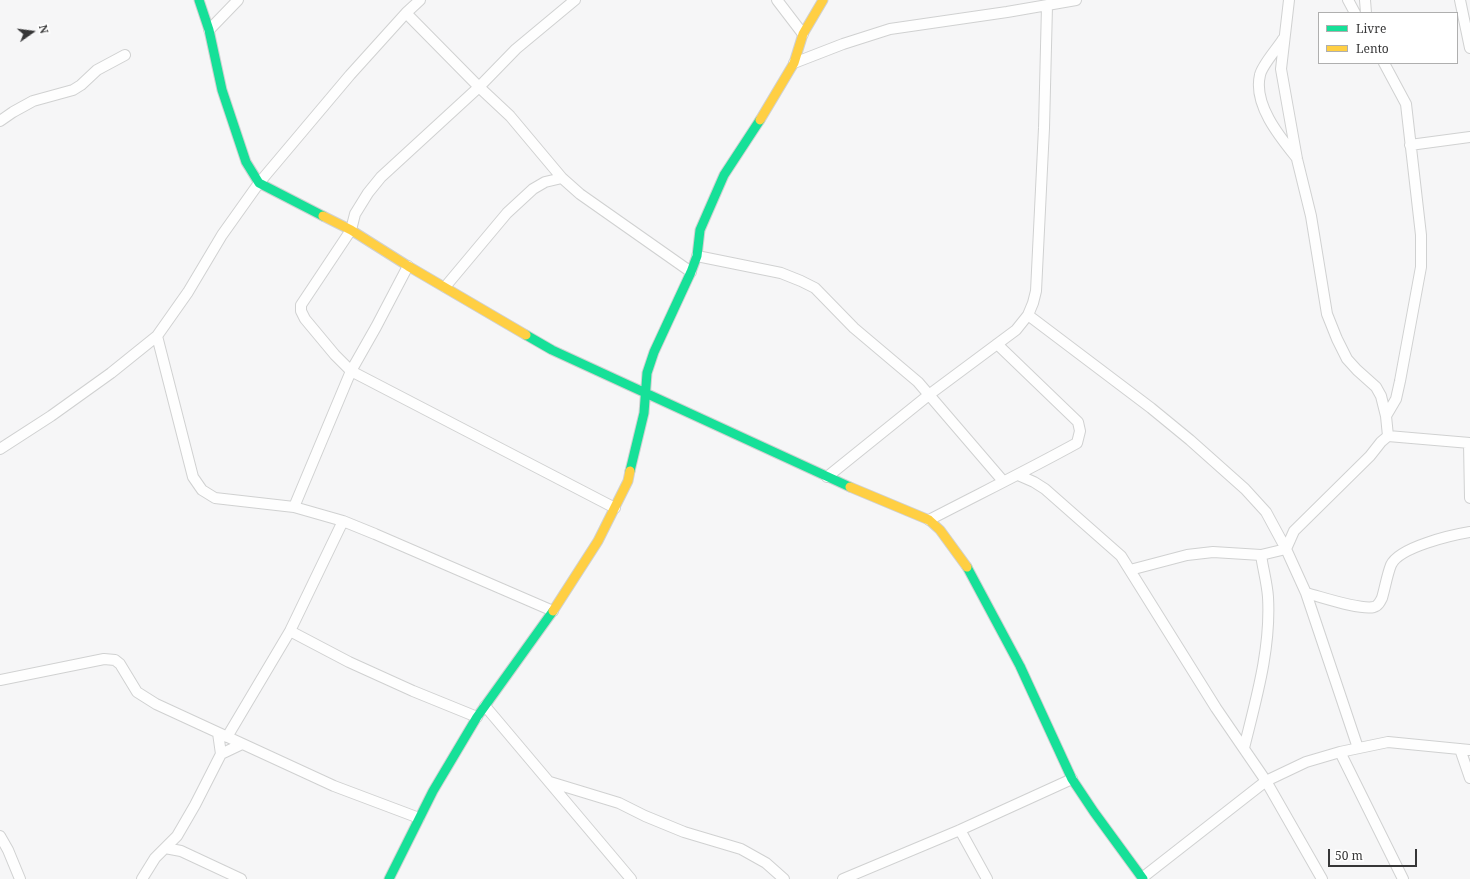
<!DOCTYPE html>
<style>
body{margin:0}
#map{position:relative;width:1470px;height:879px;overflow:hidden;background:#f6f6f7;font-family:"Noto Serif",serif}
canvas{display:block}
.legend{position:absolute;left:1318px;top:12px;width:140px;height:52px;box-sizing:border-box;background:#fff;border:1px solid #afafaf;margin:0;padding:5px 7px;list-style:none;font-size:12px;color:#363637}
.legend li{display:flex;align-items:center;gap:8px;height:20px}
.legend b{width:20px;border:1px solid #afafaf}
.north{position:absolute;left:12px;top:12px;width:40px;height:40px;-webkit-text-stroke:3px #fff;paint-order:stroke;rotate:76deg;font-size:11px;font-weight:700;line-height:16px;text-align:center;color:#363637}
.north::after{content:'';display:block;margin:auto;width:14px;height:18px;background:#363637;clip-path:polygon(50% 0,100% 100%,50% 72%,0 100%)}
.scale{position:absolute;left:1328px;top:849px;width:89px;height:18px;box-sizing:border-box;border:2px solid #363637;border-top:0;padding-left:5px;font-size:12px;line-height:14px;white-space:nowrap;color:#363637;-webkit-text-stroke:3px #fff;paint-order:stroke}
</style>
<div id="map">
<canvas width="1470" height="879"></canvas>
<ul class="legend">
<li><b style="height:5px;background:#16e098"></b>Livre</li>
<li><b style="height:5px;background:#ffcf43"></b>Lento</li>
</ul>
<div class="north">N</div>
<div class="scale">50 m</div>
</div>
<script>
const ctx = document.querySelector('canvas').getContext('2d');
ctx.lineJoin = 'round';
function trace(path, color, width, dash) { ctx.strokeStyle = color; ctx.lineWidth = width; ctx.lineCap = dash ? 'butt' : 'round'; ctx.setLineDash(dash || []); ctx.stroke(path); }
const street = new Path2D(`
 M575 0 516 49 479 87 381 177 368 193 355 214 351 230 301 305V311L305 319 335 355 351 371 615 508
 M777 0 803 34
 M1289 0 1281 69 1297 159 1311 216 1327 314 1337 339 1347 359 1357 370 1376 387 1381 396 1386 416 1388 436
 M1348 0 1355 13
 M1365 0 1366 13
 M1460 0 1470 48
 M406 13 479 87 510 116 562 178 580 194 691 272
 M209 30 238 0
 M1283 39C1277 49 1262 65 1260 75 1253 104 1279 136 1296 157
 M794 63 843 44 890 29 1007 12 1076 0
 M1384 63 1406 104 1421 235V267L1400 381 1396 399 1386 416
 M0 121 13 112 33 101 73 90 81 85 97 70 125 55
 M1410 145 1470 137
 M697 256 781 273 801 281 815 288 854 328 918 382 1003 481
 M445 287 507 213 533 189 545 182 562 178
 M1028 315 1151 408 1190 440 1245 489 1266 512 1286 549 1306 593 1358 748
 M157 336 193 477 202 490 215 498 294 507 343 521 375 534 553 611
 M1469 443 1470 498
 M0 449 51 416 111 373 157 336 188 292 222 235 259 183 350 75 406 13 420 0
 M1018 475 1034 482 1045 489 1121 556 1216 708 1266 781 1322 879
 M827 477 930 394 1016 330 1028 315 1033 303 1036 291 1044 128 1047 6
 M294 507 351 371 376 327 408 266
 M929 520C979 494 1028 470 1077 443L1080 431 1078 422 997 344
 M1130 570 1187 555 1213 552 1261 555 1286 549 1294 531 1370 456 1381 442 1388 436 1470 443
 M1306 593C1322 597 1359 610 1374 607 1378 606 1380 602 1382 598 1385 588 1387 575 1391 565 1399 547 1452 535 1470 532
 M290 631 349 662 413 691 477 717
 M0 680 104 659 115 660 120 664 137 692 156 704 334 786 419 818
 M485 706 631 879
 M218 733 221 754 242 744
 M227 737 290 631 343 521
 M1244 748C1256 699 1271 649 1268 597 1267 583 1263 569 1261 555
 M1460 749 1470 778
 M1340 752 1403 879
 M550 782 619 803 645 816 684 832 741 849 766 863 784 879
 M960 830 987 879
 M0 836 8 850 20 879
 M165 848 181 851 241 879
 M1142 878 1266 781 1306 762 1340 752 1388 742 1470 750
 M142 879 155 858 177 836 195 805 221 754
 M843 879 960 830 1072 779`);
const fast = new Path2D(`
 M199 0 209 30 222 90 246 162 259 183 323 216
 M526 335 552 350 850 487
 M630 471 644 413 647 373 654 352 691 272 697 256 700 230 724 175 760 120
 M967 567 1020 666 1072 779 1094 812 1143 879
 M389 879 433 791 477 717 553 611`);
const slow = new Path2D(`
 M760 120 794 63 803 34 823 0
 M323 216 351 230 408 266 526 335
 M850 487 929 520 940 530 967 567
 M553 611 598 541 628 481 630 471`);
trace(street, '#d0d1d1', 12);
trace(fast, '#d0d1d1', 11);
trace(slow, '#d0d1d1', 11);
trace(street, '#fefefe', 10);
trace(fast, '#16e098', 9);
trace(slow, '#ffcf43', 9);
</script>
